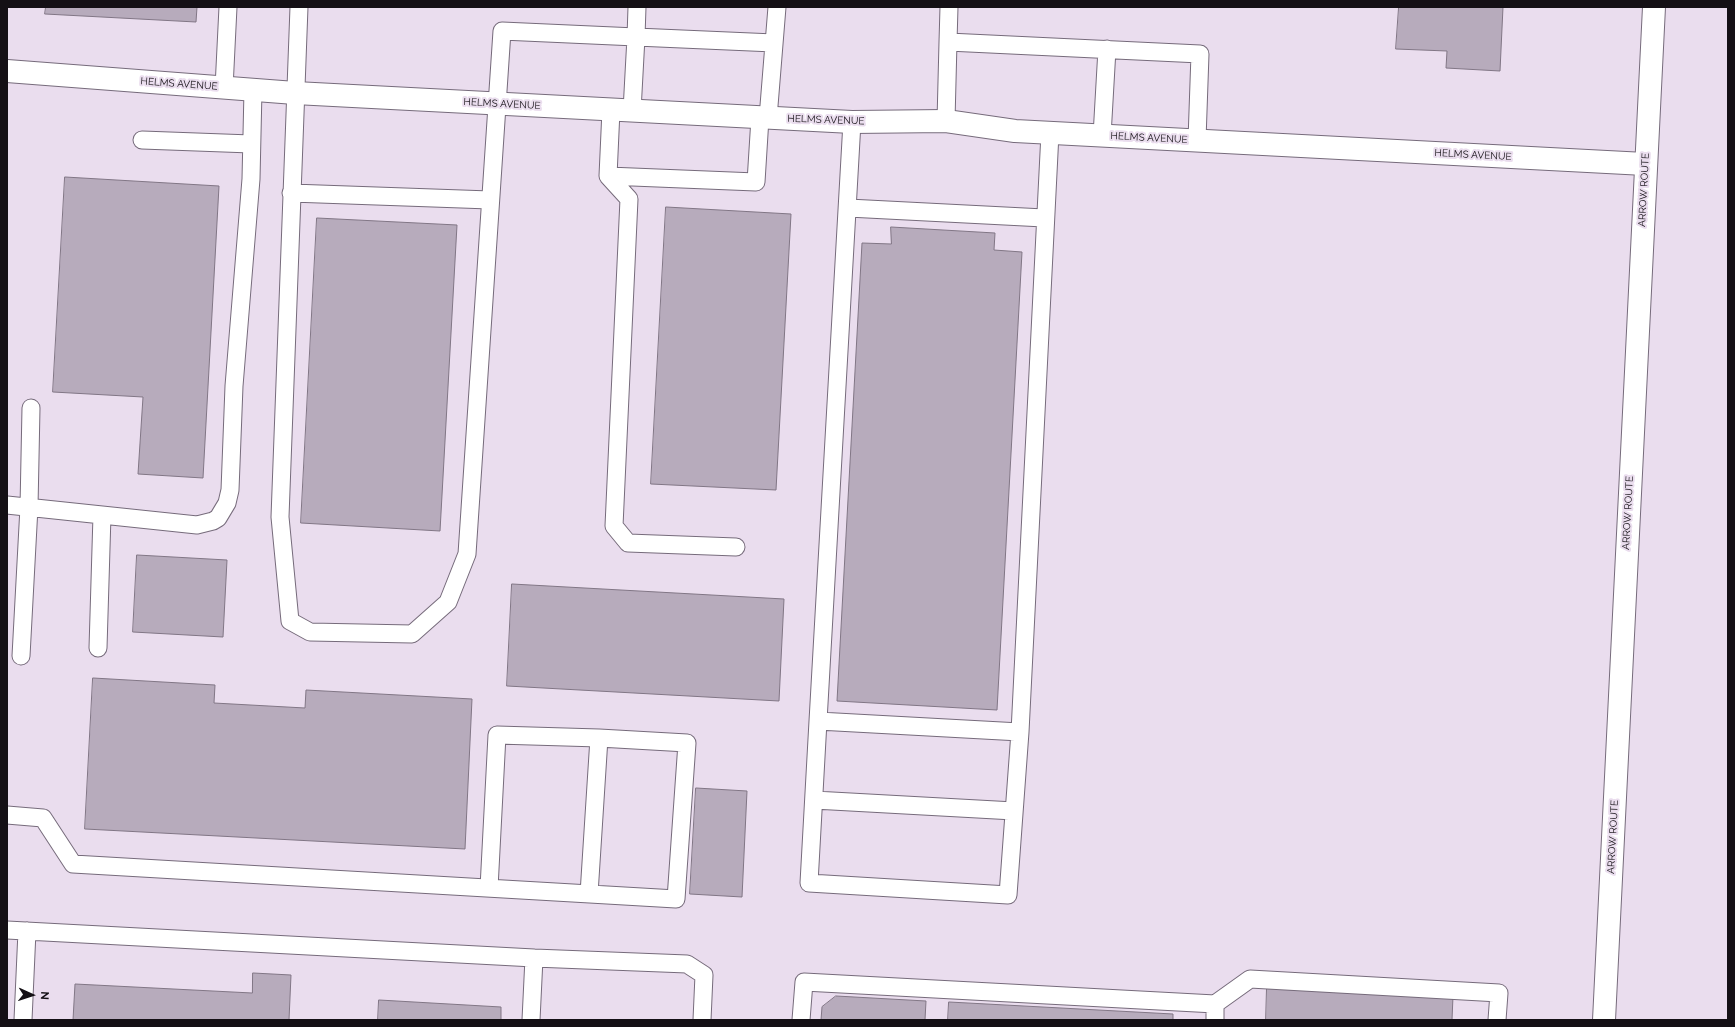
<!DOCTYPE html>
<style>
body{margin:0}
#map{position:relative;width:1735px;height:1027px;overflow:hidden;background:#eaddee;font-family:Raleway,sans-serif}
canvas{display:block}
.frame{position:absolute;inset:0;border:8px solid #141015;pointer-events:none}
.north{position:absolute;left:12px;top:975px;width:40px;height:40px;-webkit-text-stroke:3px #eaddee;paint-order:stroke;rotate:93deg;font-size:11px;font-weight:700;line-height:16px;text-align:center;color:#141015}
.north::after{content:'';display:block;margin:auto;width:14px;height:18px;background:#141015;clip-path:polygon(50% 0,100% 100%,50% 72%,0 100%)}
</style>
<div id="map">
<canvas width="1735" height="1027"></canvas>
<div class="frame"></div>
<div class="north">N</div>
</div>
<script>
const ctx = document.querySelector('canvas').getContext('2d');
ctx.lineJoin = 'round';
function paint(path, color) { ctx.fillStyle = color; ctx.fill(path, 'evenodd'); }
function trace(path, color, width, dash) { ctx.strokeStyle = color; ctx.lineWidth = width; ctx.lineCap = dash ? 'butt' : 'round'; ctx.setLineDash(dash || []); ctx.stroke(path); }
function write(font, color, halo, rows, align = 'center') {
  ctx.font = font + ' Raleway,sans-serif'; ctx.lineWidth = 4; ctx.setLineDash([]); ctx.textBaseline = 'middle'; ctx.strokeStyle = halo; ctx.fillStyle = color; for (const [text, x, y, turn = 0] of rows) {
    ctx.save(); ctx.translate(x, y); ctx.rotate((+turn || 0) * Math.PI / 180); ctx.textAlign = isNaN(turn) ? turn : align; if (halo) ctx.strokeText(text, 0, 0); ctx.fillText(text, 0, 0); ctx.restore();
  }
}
const building = new Path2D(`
 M46 7H197L196 22 45 14Z
 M1399 7H1503L1500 71 1446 68 1447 51 1396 49Z
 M65 177 219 186 203 478 138 474 143 397 53 392Z
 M666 207 791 214 776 490 651 484Z
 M317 218 457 225 440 531 301 523Z
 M891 227 995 233 994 250 1022 252 997 710 837 701 862 243 891 244Z
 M137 555 227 560 223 637 133 632Z
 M512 584 784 599 779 701 507 686Z
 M93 678 215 685 214 703 305 708 306 690 472 699 465 849 85 829Z
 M696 788 747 791 742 897 690 894Z
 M253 973 291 975 289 1020H73L75 984 252 993Z
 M1267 986 1453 996 1452 1020H1266Z
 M836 996 926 1001 925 1020H821L822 1007Z
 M379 1000 501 1007V1020H378Z
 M949 1002 1173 1014V1020H948Z`);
paint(building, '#b7abbc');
trace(building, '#817685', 1);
const service = new Path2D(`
 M299 7 280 517 290 621 310 632 412 634 448 602 467 554 502 31 636 37 637 7
 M948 42 949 7
 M224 88 228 7
 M611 110 608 176 629 199 614 526 628 543 736 547
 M632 111 636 37 774 43
 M768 118 777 7
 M946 121 948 42 1200 54 1197 140
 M852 122 818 721 1020 732 1050 133
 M1102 136 1107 49
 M142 140 251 144
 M608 176 756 182 760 118
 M291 193 490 200
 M848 208 1044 218
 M7 505 197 525 213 521 218 518 227 503 230 490 234 386 251 179 253 90
 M98 648 102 515
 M21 656 29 507 31 408
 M818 721 809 883 1008 895 1020 732
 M814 800 1014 811
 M7 815 43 818 73 864 676 899 687 743 599 738 589 894
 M489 888 497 735 599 738
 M7 930 534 958 531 1020
 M534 958 687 964 704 975 702 1020
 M23 1020 27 931
 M801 1020 804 982 1215 1004 1250 979 1499 993 1497 1020
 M1215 1020V1004`);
const minor = new Path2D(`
 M7 71 295 93 852 122 946 121 1015 131 1645 164`);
const secondary = new Path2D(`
 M1604 1020 1654 7`);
trace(service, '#766b7b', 19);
trace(minor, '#766b7b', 24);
trace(secondary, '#766b7b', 24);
trace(service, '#fff', 17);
trace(minor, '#fff', 22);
trace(secondary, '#fff', 22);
write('10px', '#141015', '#eaddee', [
 ["HELMS AVENUE",179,84,4],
 ["HELMS AVENUE",502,104,3],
 ["HELMS AVENUE",826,120,2],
 ["HELMS AVENUE",1149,138,3],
 ["HELMS AVENUE",1473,155,3],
 ["ARROW ROUTE",1644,190,-87],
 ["ARROW ROUTE",1628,513,-87],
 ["ARROW ROUTE",1613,837,-87]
]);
</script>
